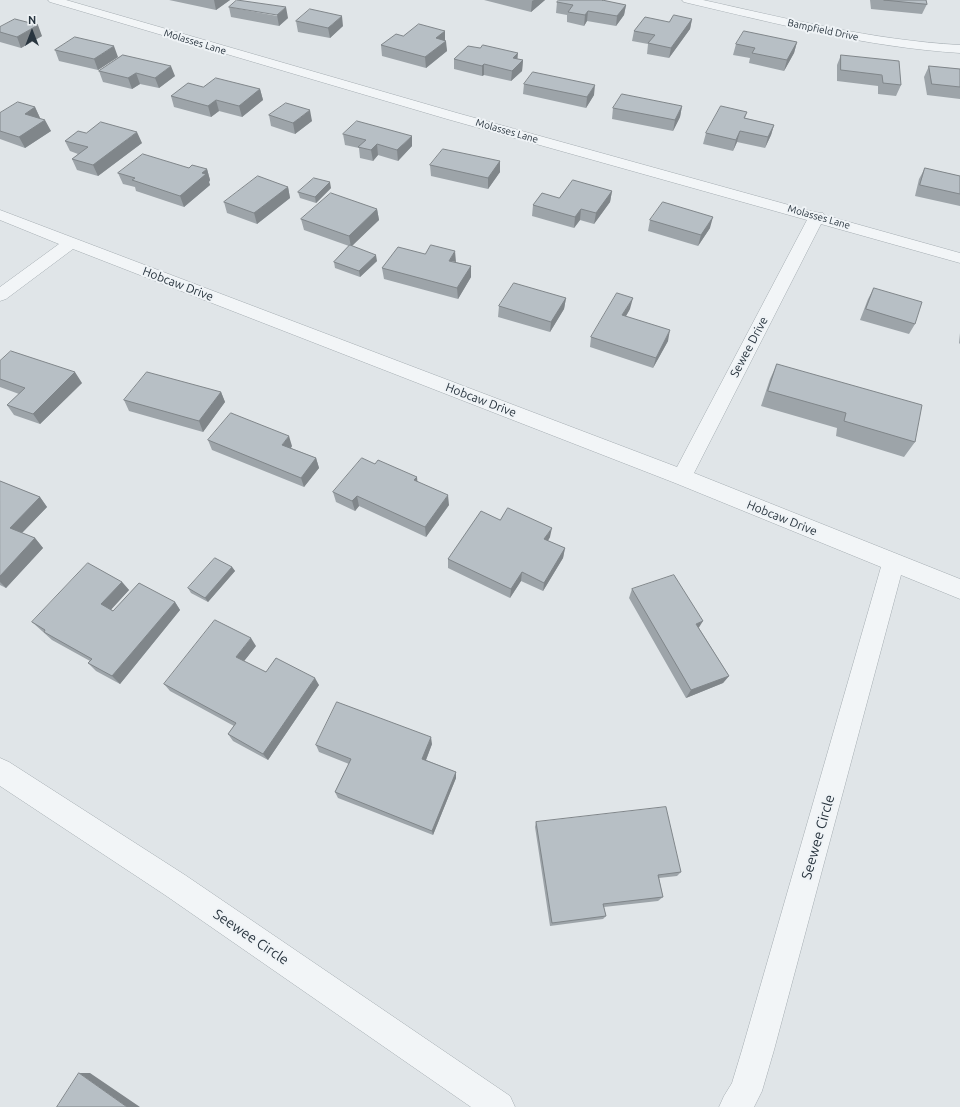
<!DOCTYPE html>
<style>
body{margin:0}
#map{position:relative;width:960px;height:1107px;overflow:hidden;background:#e0e5e8;font-family:Ubuntu,sans-serif}
canvas{display:block}
.north{position:absolute;left:12px;top:12px;width:40px;height:40px;-webkit-text-stroke:3px #eff3f6;paint-order:stroke;rotate:0deg;font-size:11px;font-weight:700;line-height:16px;text-align:center;color:#29353f}
.north::after{content:'';display:block;margin:auto;width:14px;height:18px;background:#29353f;clip-path:polygon(50% 0,100% 100%,50% 72%,0 100%)}
</style>
<div id="map">
<canvas width="960" height="1107"></canvas>
<div class="north">N</div>
</div>
<script>
const ctx = document.querySelector('canvas').getContext('2d');
ctx.lineJoin = 'round';
function trace(path, color, width, dash) { ctx.strokeStyle = color; ctx.lineWidth = width; ctx.lineCap = dash ? 'butt' : 'round'; ctx.setLineDash(dash || []); ctx.stroke(path); }
function paint(path, color) { ctx.fillStyle = color; ctx.fill(path, 'evenodd'); }
function write(font, color, halo, rows, align = 'center') {
  ctx.font = font + ' Ubuntu,sans-serif'; ctx.lineWidth = 4; ctx.setLineDash([]); ctx.textBaseline = 'middle'; ctx.strokeStyle = halo; ctx.fillStyle = color; for (const [text, x, y, turn = 0] of rows) {
    ctx.save(); ctx.translate(x, y); ctx.rotate((+turn || 0) * Math.PI / 180); ctx.textAlign = isNaN(turn) ? turn : align; if (halo) ctx.strokeText(text, 0, 0); ctx.fillText(text, 0, 0); ctx.restore();
  }
}
const minor = new Path2D(`
 M48 0H66L457 113 814 212 823 213 824 215 960 253V263L821 224 694 473 960 579V599L901 575 774 1050 762 1091 754 1107H719L724 1096 732 1083 742 1050 881 567 675 483 73 249 6 299 0 301V287L59 244 0 220V210L677 467 807 220 447 119 50 2Z
 M682 0H703C789 19 872 40 960 45V53C867 47 778 24 688 3L684 2Z
 M0 758 9 762 185 875 510 1096 515 1107H471L165 895 0 786Z`);
trace(minor, '#a5adb2', 1);
paint(minor, '#f2f5f7');
paint(new Path2D(`
 M169 0H230L216 10Z
 M484 0H545L531 12Z
 M870 0H926L927 4 922 14 871 9Z
 M605 1 626 5 624 15 616 26 587 21 584 26 567 22V15L556 13 557 2Z
 M229 7 288 18 279 26 231 17Z
 M692 19 690 29 669 58 647 54 648 44 632 41 634 31 669 22Z
 M296 21 343 26 330 38 298 32Z
 M0 27 42 36 21 48 0 42Z
 M445 31V41L447 51 426 68 382 56 381 45 403 36Z
 M797 42 794 53 784 71 749 63 750 58 733 55 736 44Z
 M55 50 118 57 98 70 59 61Z
 M123 55 175 76 159 88 140 84 132 89 103 82 99 71Z
 M841 55 901 85 896 96 878 94V86L837 81V65Z
 M454 59H518L523 60 522 71 511 81 484 75 482 76 454 69Z
 M929 66 960 69V99L927 95 924 77Z
 M524 84 594 95 586 108 523 94Z
 M203 87 260 89 263 100 242 117 219 111 211 117 174 107 171 96Z
 M682 106 680 117 673 131 612 119 613 108Z
 M35 107 40 118 51 131 25 148 0 139V113Z
 M747 112 745 118 774 125 771 135 765 148 737 142 733 151 703 144 706 133Z
 M269 115 312 121 295 134 271 126Z
 M86 133 142 143 98 176 77 170 72 159 78 154 70 151 65 141Z
 M343 134 412 146 398 161 378 155 373 161 360 158 359 148 345 145Z
 M500 161V172L488 189 431 176 430 165Z
 M189 168 207 169 210 180 209 182 210 185 184 207 136 191 135 187 123 184 118 173Z
 M925 168 960 176V206L915 196 919 179Z
 M288 187 290 198 257 224 227 213 224 202Z
 M331 188 316 203 300 198 298 192Z
 M612 191 610 202 594 224 580 220 574 228 532 216 533 205 559 198Z
 M377 209 379 220 351 246 377 261 360 277 335 268 334 262 349 246 304 230 301 219Z
 M650 220 710 228 698 246 648 231Z
 M455 262 471 266V277L458 299 384 279 382 268Z
 M874 288 915 324 909 334 860 320 868 299Z
 M566 298 564 309 550 332 498 317 499 306Z
 M630 309 626 316 668 341 653 368 590 347 591 337Z
 M960 333V344L959 343Z
 M0 361 82 383 40 424 14 415 7 405 19 394 0 387Z
 M777 364 915 442 904 457 836 436 837 428 761 406 770 379Z
 M221 392 225 402 203 432 129 411 124 400Z
 M208 440 292 446 291 448 316 458 319 468 304 487 212 450Z
 M375 464 417 477V481L449 505 426 537 359 506 355 511 336 502 333 492Z
 M0 481 40 497 47 507 22 533 35 538 43 548 6 588 0 585Z
 M500 520 550 537 548 541 565 548 563 558 543 591 521 581 510 598 448 568V559Z
 M232 567 235 571 208 602 191 593 188 588Z
 M122 582 129 590 111 609 113 611 175 602 180 610 120 684 96 671 88 663 90 661 52 640 32 622Z
 M632 589 699 628 729 676 723 683 686 698 629 598Z
 M256 646 244 661 266 672 319 685 268 760 233 741 228 734 234 726 170 691 164 684Z
 M432 744 426 760 456 772V778L433 835 338 798 335 792 349 764 319 752 316 745Z
 M536 822 681 872 677 876 659 878 663 897 658 901 604 907 606 916 603 919 550 926 535 827Z`), '#9da4a9');
paint(new Path2D(`
 M214 0H230L216 10Z
 M534 0H545L531 12 532 1Z
 M626 5 624 15 616 26 617 16Z
 M286 7 288 18 279 26 277 15Z
 M588 11 587 21 584 26 585 15Z
 M342 16 343 26 330 38 328 28Z
 M692 19 690 29 669 58 671 48Z
 M38 25 42 36 21 48 17 37Z
 M445 31V42L436 38Z
 M446 41 447 51 426 68 425 57Z
 M797 42 794 53 784 71 787 60Z
 M114 46 118 57 98 70 94 59Z
 M518 53 517 64 513 58Z
 M523 60 522 71 511 81 512 71Z
 M484 64V75L482 76V66Z
 M171 66 175 76 159 88 155 78Z
 M136 73 140 84 132 89 128 78Z
 M595 85 594 95 586 108 587 97Z
 M260 89 263 100 242 117 239 106Z
 M216 100 219 111 211 117 208 106Z
 M682 106 680 117 673 131 675 120Z
 M35 107 40 118 30 125 25 114Z
 M310 110 312 121 295 134 293 123Z
 M45 120 51 131 25 148 19 137Z
 M774 125 771 135 765 148 768 137Z
 M740 131 737 142 733 151 736 140Z
 M137 132 142 143 98 176 93 165Z
 M412 136V146L398 161 397 150Z
 M377 144 378 155 373 161 371 150Z
 M500 161V172L488 189V178Z
 M207 169 210 180 209 182 210 185 184 207 180 196 202 173Z
 M330 182 331 188 316 203 315 197Z
 M288 187 290 198 257 224 254 213Z
 M612 191 610 202 594 224 596 213Z
 M377 209 379 220 351 247 349 236Z
 M581 209 580 220 574 228 575 217Z
 M713 217 710 228 698 246 701 235Z
 M455 251 456 262 449 261Z
 M376 255 377 261 360 277 359 271Z
 M471 266V277L458 299 457 288Z
 M566 298 564 309 550 332 551 322Z
 M633 298 630 309 620 326 622 315Z
 M670 330 668 341 653 368 656 358Z
 M75 372 82 383 40 424 33 414Z
 M221 392 225 402 203 432 199 421Z
 M289 436 292 446 286 455 282 445Z
 M316 458 319 468 304 487 301 478Z
 M417 477 418 487 414 480Z
 M448 495 449 505 426 537 425 527Z
 M357 496 359 506 355 511 352 501Z
 M40 497 47 507 18 537 10 528Z
 M552 528 550 537 543 548 544 539Z
 M35 538 43 548 6 588 0 582V576Z
 M565 548 563 558 543 591 544 583Z
 M232 567 235 571 208 602 205 598Z
 M522 572 521 581 510 598 511 589Z
 M122 582 129 590 109 612 101 604Z
 M175 602 180 610 120 684 112 676Z
 M703 621 698 629 696 624Z
 M251 638 256 646 241 665 236 657Z
 M729 676 723 683 686 698 691 690Z
 M315 678 319 685 268 760 263 754Z
 M431 737 432 744 424 765 422 759Z
 M456 772V778L433 835 432 831Z
 M79 1073H90L140 1107H127Z`), '#80868a');
const building = new Path2D(`
 M237 0 286 7 277 15 229 7Z
 M559 0H603H602L626 5 617 16 588 11 585 15 568 12 573 5 557 2Z
 M884 0H926L927 4Z
 M310 9 342 16 328 28 296 21Z
 M674 15 692 19 671 48 648 43 655 35 634 31 645 17 669 22Z
 M15 19 38 25 17 37 0 32V27Z
 M419 24 445 31 436 38 446 41 425 57 381 45 396 34 403 36Z
 M744 31 797 42 787 60 752 53 755 48 736 44Z
 M75 37 114 46 94 59 55 50Z
 M483 45 518 53 513 58 523 60 512 71 484 64 482 66 454 59 468 46 480 48Z
 M123 55 171 66 155 78 136 73 128 78 99 71Z
 M841 55 899 61 901 85 883 83 882 75 841 70Z
 M929 66 960 69V87L932 84Z
 M533 72 595 85 587 97 524 84Z
 M216 78 260 89 239 106 216 100 208 106 171 96 188 83 203 87Z
 M622 94 682 106 675 120 613 108Z
 M18 102 35 107 25 114 45 120 19 137 0 131V113Z
 M286 103 310 110 293 123 269 115Z
 M721 106 747 112 744 118 774 125 768 137 740 131 736 140 706 133Z
 M357 121 412 136 397 150 377 144 371 150 358 147 366 140 343 134Z
 M101 122 137 132 93 165 72 159 88 147 65 141 78 131 86 133Z
 M443 149 500 161 488 178 430 165Z
 M143 154 189 168 192 165 207 169 202 173 206 174 180 196 132 180 135 178 118 173Z
 M925 168 960 176V194L920 185Z
 M258 176 288 187 254 213 224 202Z
 M314 178 330 182 315 197 298 192Z
 M573 180 612 191 596 213 581 209 575 217 533 205 542 193 559 198Z
 M331 193 377 209 349 236 301 219Z
 M663 202 713 217 701 235 650 220Z
 M350 245 376 255 359 271 334 262Z
 M431 245 455 251 449 261 471 266 457 288 382 268 398 247 425 254Z
 M514 283 566 298 551 322 499 306Z
 M874 288 922 302 915 324 866 309Z
 M617 293 633 298 622 315 670 330 656 358 591 337Z
 M11 351 75 372 33 414 7 405 25 388 0 379V361Z
 M777 364 922 405 915 442 844 421 846 413 768 391Z
 M147 372 221 392 199 421 124 400Z
 M231 413 289 436 282 445 316 458 301 478 208 440Z
 M362 458 375 464 378 460 417 477 414 480 448 495 425 527 357 496 352 501 333 492Z
 M0 481 40 497 10 528 35 538 0 576Z
 M508 508 552 528 544 539 565 548 544 583 522 572 511 589 448 559 481 511 500 520Z
 M215 558 232 567 205 598 188 588Z
 M88 563 122 582 101 604 113 611 139 583 175 602 112 676 88 663 92 659 44 632 45 630 32 622Z
 M674 575 703 621 696 624 729 676 691 690 632 589Z
 M215 620 251 638 236 657 266 672 276 658 315 678 263 754 228 734 236 723 164 684Z
 M337 702 431 737 422 759 456 772 432 831 335 792 351 759 316 745Z
 M666 807 681 872 658 875 663 897 603 904 606 916 552 923 536 822Z
 M79 1073 127 1107H57Z`);
paint(building, '#b7bfc5');
trace(building, '#80868a', 1);
write('10px', '#29353f', '#eff3f6', [
 ["Bampfield Drive",823,30,12],
 ["Molasses Lane",195,42,17],
 ["Molasses Lane",507,131,16],
 ["Molasses Lane",819,217,16]
]);
write('12px', '#29353f', '#eff3f6', [
 ["Hobcaw Drive",178,284,21],
 ["Sewee Drive",749,347,-62],
 ["Hobcaw Drive",481,400,21],
 ["Hobcaw Drive",782,518,22]
]);
write('14px', '#29353f', '#eff3f6', [
 ["Seewee Circle",818,837,-74],
 ["Seewee Circle",251,937,34]
]);
</script>
